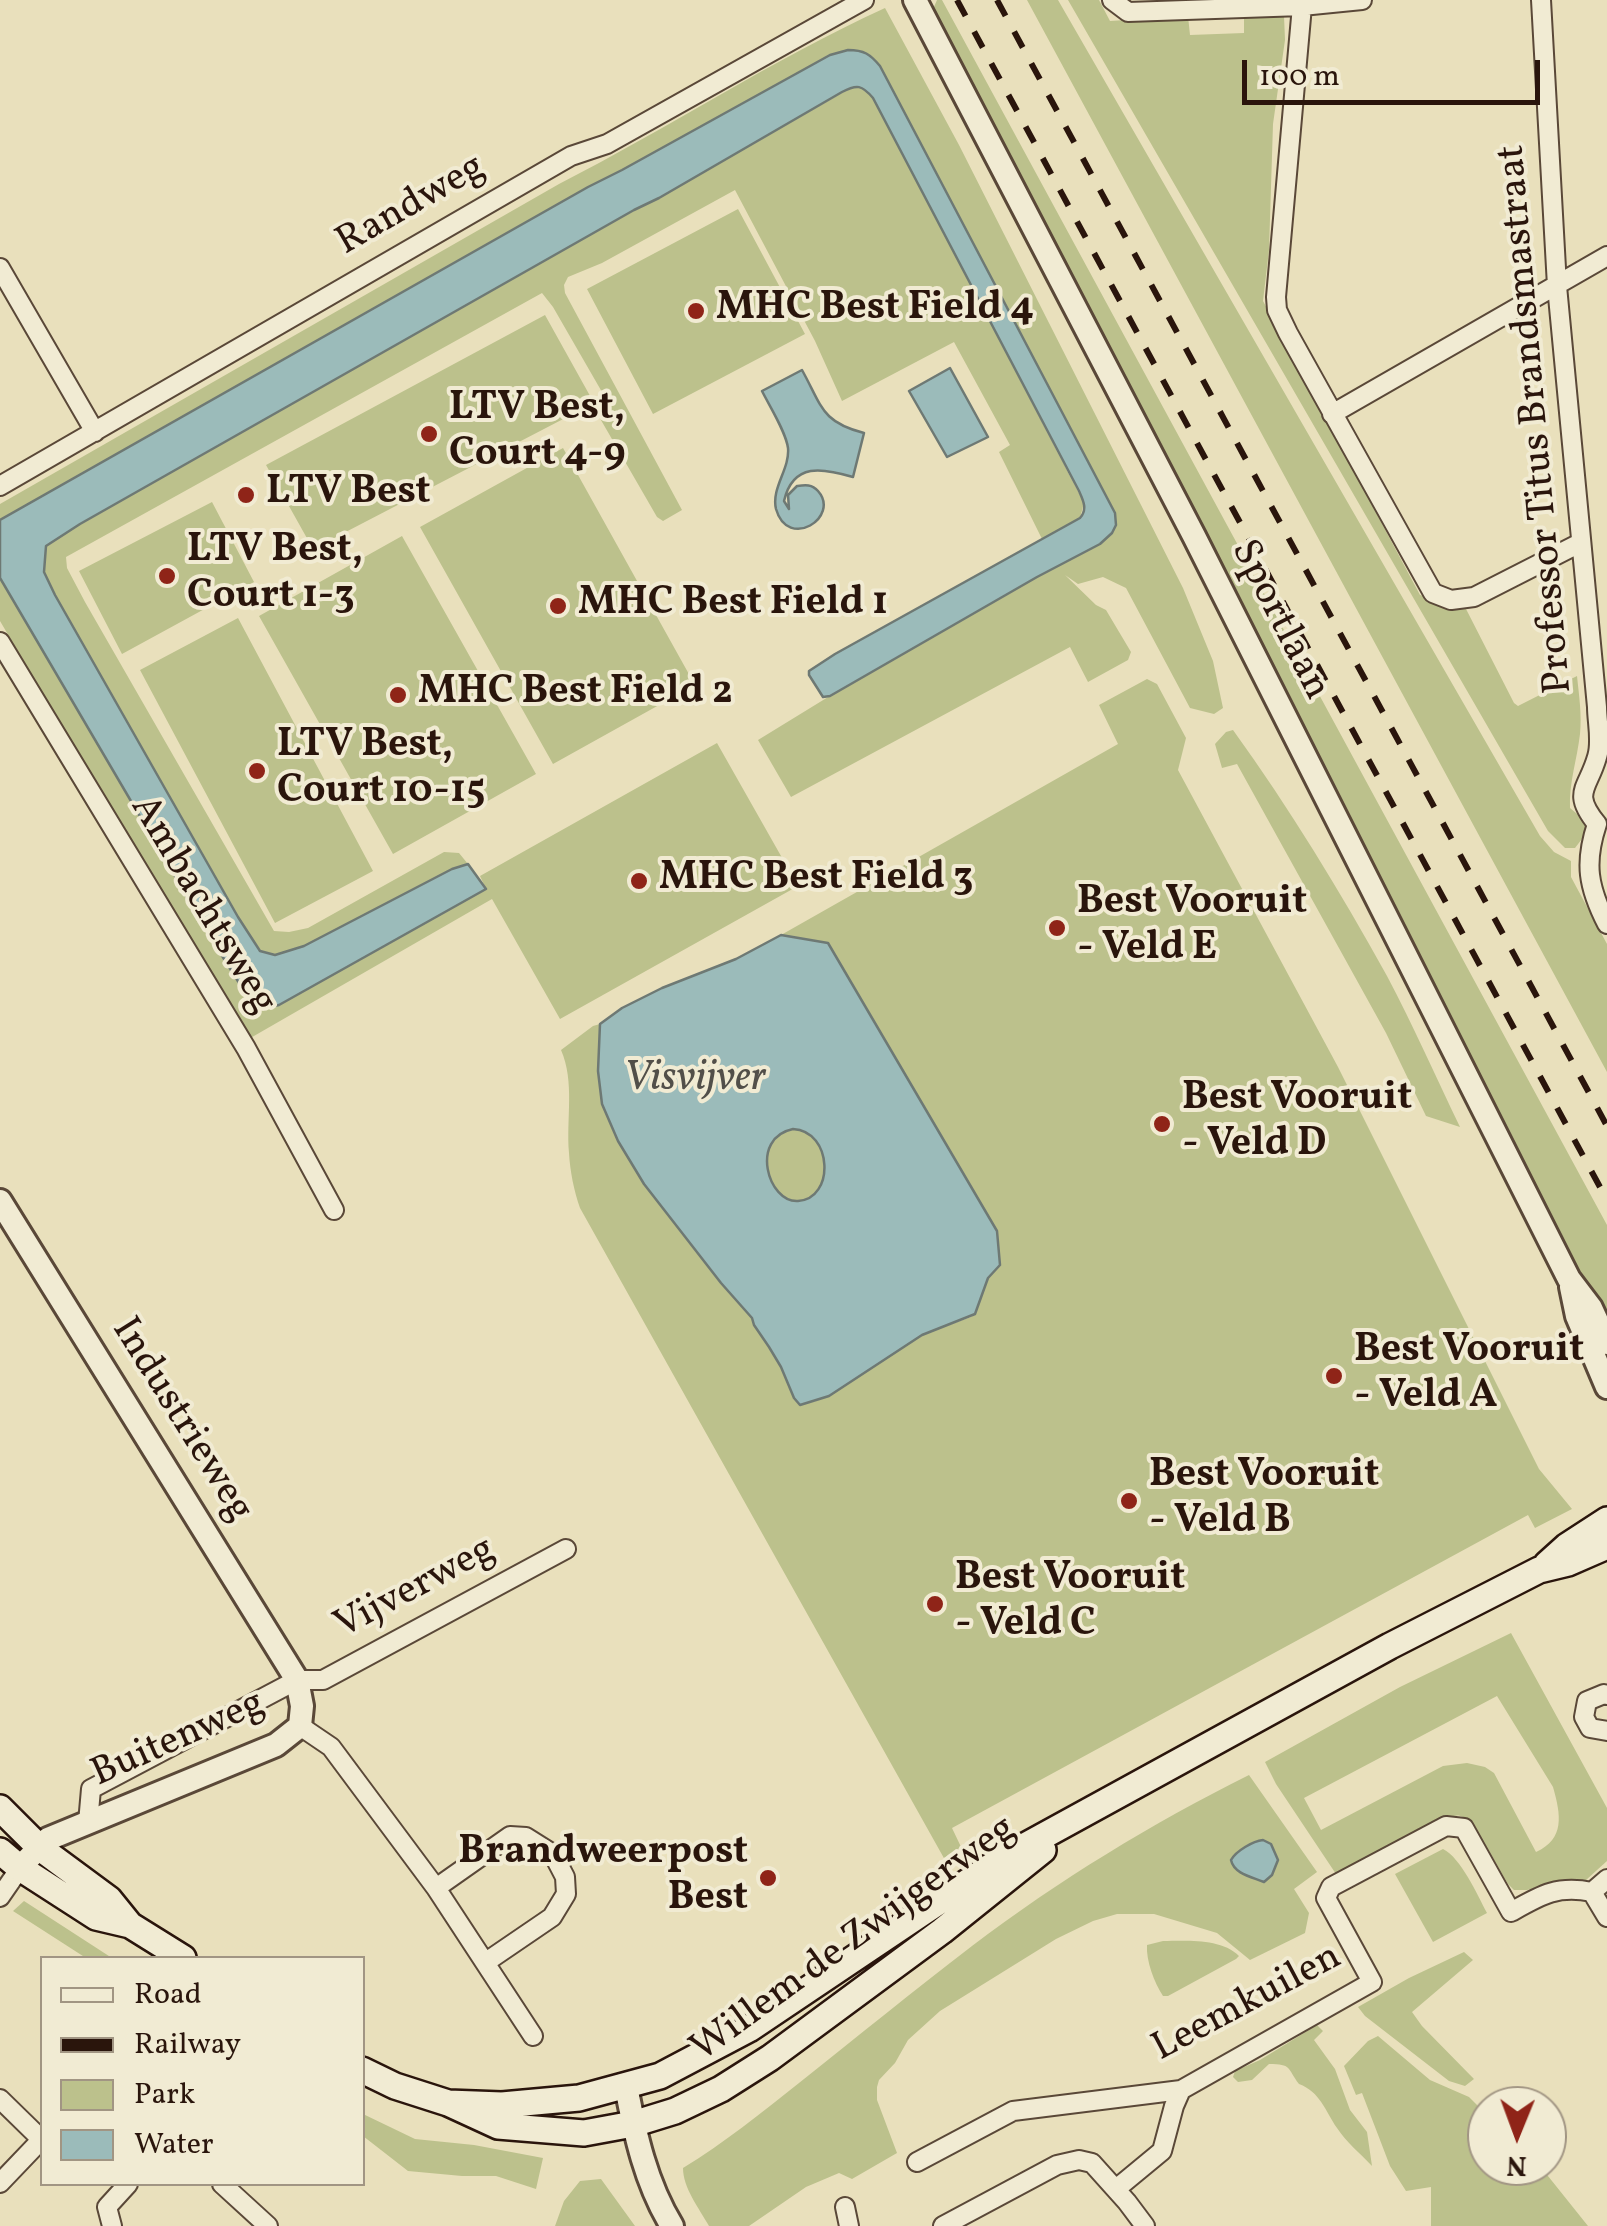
<!DOCTYPE html>
<style>
body{margin:0}
#map{position:relative;width:1607px;height:2226px;overflow:hidden;background:#e9e0bc;font-family:Vollkorn,serif}
canvas{display:block}
.legend{position:absolute;left:40px;top:1956px;width:325px;height:230px;box-sizing:border-box;background:#f1ebd3;border:2px solid #a19583;margin:0;padding:12px 18px;list-style:none;font-size:30px;color:#2a150c}
.legend li{display:flex;align-items:center;gap:20px;height:50px}
.legend b{width:50px;border:2px solid #a19583}
.north{position:absolute;left:1467px;top:2086px;width:100px;height:100px;box-sizing:border-box;background:#f1ebd3;border:2px solid #a19583;border-radius:50%;rotate:181deg;font-size:28px;font-weight:700;line-height:40px;text-align:center;color:#2a150c}
.north::after{content:'';display:block;margin:auto;width:35px;height:45px;background:#8f2418;clip-path:polygon(50% 0,100% 100%,50% 72%,0 100%)}
.scale{position:absolute;left:1242px;top:60px;width:298px;height:45px;box-sizing:border-box;border:5px solid #2a150c;border-top:0;padding-left:12px;font-size:30px;line-height:35px;white-space:nowrap;color:#2a150c;-webkit-text-stroke:8px #f1ebd3;paint-order:stroke}
</style>
<div id="map">
<canvas width="1607" height="2226"></canvas>
<ul class="legend">
<li><b style="height:12px;background:#f1ebd3"></b>Road</li>
<li><b style="height:12px;background:#2a150c"></b>Railway</li>
<li><b style="height:28px;background:#bcc18c"></b>Park</li>
<li><b style="height:28px;background:#9bbbba"></b>Water</li>
</ul>
<div class="north">N</div>
<div class="scale">100 m</div>
</div>
<script>
const ctx = document.querySelector('canvas').getContext('2d');
ctx.lineJoin = 'round';
function paint(path, color) { ctx.fillStyle = color; ctx.fill(path, 'evenodd'); }
function trace(path, color, width, dash) { ctx.strokeStyle = color; ctx.lineWidth = width; ctx.lineCap = dash ? 'butt' : 'round'; ctx.setLineDash(dash || []); ctx.stroke(path); }
function write(font, color, halo, rows, align = 'center') {
  ctx.font = font + ' Vollkorn,serif'; ctx.lineWidth = 8; ctx.setLineDash([]); ctx.textBaseline = 'middle'; ctx.strokeStyle = halo; ctx.fillStyle = color; for (const [text, x, y, turn = 0] of rows) {
    ctx.save(); ctx.translate(x, y); ctx.rotate((+turn || 0) * Math.PI / 180); ctx.textAlign = isNaN(turn) ? turn : align; if (halo) ctx.strokeText(text, 0, 0); ctx.fillText(text, 0, 0); ctx.restore();
  }
}
paint(new Path2D(`
 M937 0H942L1607 1225V1326L1397 911 933 9Z
 M1027 0H1058L1540 836 1554 852 1571 861V877L1607 944V1072Z
 M1068 0H1099L1110 21 1188 16 1190 35 1244 33V15L1284 16 1285 40 1273 124 1269 250 1263 301 1420 595 1465 607 1514 703 1518 706 1577 676C1579 695 1582 715 1580 734 1577 760 1569 782 1570 808L1588 823V831L1575 848H1565L1548 831Z
 M885 8 959 145 1183 588 1213 661 1223 708 1214 714 1190 708 1126 588 1103 577 1078 584 1065 575 1096 605 1106 610 1131 652 1128 660 1088 682 1070 647 791 797 758 740 833 694 1054 567 1100 544 1116 525 1115 513 880 67 830 55 622 170 588 187 0 520V504L559 184C669 128 773 59 885 8Z
 M854 86 865 88 873 97 1084 503 1080 518 1042 539 999 452 1010 445 954 342 842 401 815 341 735 190 602 263 568 277 564 285 565 293 682 510 663 521 657 517 594 408 606 399 553 307 542 293 66 557 67 568 85 602 274 931 289 932 308 928 444 852 459 853 468 864 452 869 304 946 275 955 261 951 238 917 55 595 44 572 46 546 80 524 634 210 659 198Z
 M738 209 805 334 653 414 587 289Z
 M545 315 594 403 313 549 266 465Z
 M563 448 695 685 553 764 420 527Z
 M212 502 254 582 122 654 79 571Z
 M402 536 536 774 393 854 259 616Z
 M0 578 219 951 251 1002 260 1009 279 1005 486 889 480 876 717 743 798 886 560 1019 492 899 247 1040 0 621Z
 M238 618 373 871 275 923 140 670Z
 M1147 679 1157 684 1186 738 1178 770 1338 1067 1539 1469 1572 1509 1535 1528 1528 1515 952 1828 962 1849 945 1860 580 1208C574 1191 570 1171 569 1153 566 1119 575 1082 561 1050L593 1026 600 1024 598 1071 629 1161 644 1184 721 1283 752 1318 781 1367 794 1398 813 1402 829 1396 922 1335 971 1317 975 1314 988 1278 1000 1264 794 938 781 935 1118 744 1099 705Z
 M1233 730C1290 809 1340 891 1387 976 1413 1025 1436 1077 1460 1127L1426 1116 1386 1033 1237 764 1222 768 1215 744 1226 732Z
 M793 1129C833 1131 835 1198 799 1201 768 1203 749 1138 793 1129Z
 M1511 1633 1607 1808V1861L1586 1880H1563L1527 1890H1514L1508 1884C1499 1869 1477 1826 1465 1818 1457 1814 1456 1816 1448 1817L1338 1877 1276 1784 1265 1762 1400 1687ZM1497 1696 1553 1787C1561 1815 1565 1839 1536 1852L1494 1773 1485 1767 1467 1763 1443 1766 1321 1830 1304 1798Z
 M1249 1775 1317 1872 1294 1889 1309 1913 1305 1933 1250 1960 1217 1933 1154 1914H1117L1093 1921 1056 1939 940 2011 908 2040 895 2063 879 2080 877 2087V2100L897 2153 852 2179 839 2173 806 2187 749 2226H709C699 2208 683 2188 683 2168 724 2143 761 2113 799 2083 857 2037 913 1991 972 1946 1059 1880 1151 1824 1249 1775Z
 M1443 1849C1461 1858 1477 1894 1487 1913L1433 1942 1395 1874Z
 M24 1901 112 1958H86L13 1911Z
 M1163 1941C1186 1941 1221 1938 1239 1956L1236 1959 1168 1996H1163C1154 1982 1146 1961 1147 1945Z
 M1464 1952 1473 1960 1412 2012 1422 2026 1474 2079 1465 2086 1449 2081 1365 2016 1358 2007 1409 1978Z
 M1317 2025 1323 2031 1314 2040 1335 2069 1350 2110 1367 2132 1372 2166C1360 2153 1346 2142 1337 2128 1325 2110 1320 2092 1299 2084 1287 2068 1292 2064 1269 2064L1252 2080 1238 2082 1233 2077 1235 2071 1260 2060Z
 M1378 2036 1430 2080 1469 2097 1487 2115V2166H1540L1588 2226H1431V2187L1406 2191 1390 2166 1362 2093 1356 2095 1344 2066 1368 2041Z
 M363 2114 415 2139 474 2145 543 2158 536 2189 496 2176H462L408 2171 363 2136Z
 M601 2179 635 2226H555L564 2201 580 2181Z`), '#bcc18c');
const water = new Path2D(`
 M848 50C864 50 870 54 880 66L1115 513 1116 525 1112 533 1100 544 1037 577 830 696 823 697 809 675V671L835 654 1080 518C1088 509 1083 500 1079 491L873 98C862 85 857 84 842 92L659 198 634 210 80 524 46 546 44 572 55 595 238 917 260 951 275 955 304 946 452 869 468 864 486 889 279 1005 260 1009 251 1002 219 951 0 578V520L588 187 622 170 830 55Z
 M950 368 988 437 947 457 909 391Z
 M802 370C822 406 821 422 864 433L853 477C823 468 793 462 784 501L789 509 788 495 797 486C805 485 812 484 818 491 841 517 788 551 776 509 771 488 790 469 788 448 786 432 770 407 762 391Z
 M781 935 828 943 997 1231 1000 1265 988 1278 975 1314 922 1335 829 1396 800 1405 794 1398 781 1367 769 1347 754 1325 752 1318 721 1283 644 1184 618 1141 602 1104 598 1071 600 1024 622 1008 662 988 736 959ZM793 1129C833 1131 835 1199 798 1201 768 1203 749 1138 793 1129Z
 M1263 1840 1271 1844 1278 1860 1272 1875 1264 1882C1252 1877 1234 1874 1231 1860 1236 1851 1253 1841 1263 1840Z`);
paint(water, '#9bbbba');
trace(water, '#6e7974', 2.5);
const minor = new Path2D(`
 M1112 0 1128 12 1302 6 1362 0
 M1298 0 1302 6 1276 297 1277 310 1288 333 1433 593 1451 600 1474 597 1580 543
 M1541 0 1557 286 1597 707C1597 722 1602 742 1597 757 1588 789 1571 792 1597 824
 M0 268 95 432
 M1332 414 1607 256
 M0 486 571 156 607 144 864 0
 M0 642 246 1048 334 1210
 M1597 824C1584 863 1588 887 1607 924
 M1607 1695 1604 1694 1587 1701 1584 1717 1590 1728 1607 1731
 M300 1726 331 1747 436 1888 533 2036
 M88 1823 91 1789 297 1680H323L566 1549
 M1607 1879 1592 1892 1607 1917
 M436 1888 510 1836 526 1837 553 1854 565 1877 566 1894 552 1917 486 1962
 M0 1897 20 1868
 M0 2099 42 2140
 M917 2162 1013 2111 1181 2090 1372 1982 1326 1898 1331 1887 1446 1826 1464 1828 1511 1912C1541 1895 1557 1885 1592 1892
 M0 2183 42 2139
 M222 2184 268 2226
 M1116 2189 1162 2151 1174 2106 1181 2090
 M845 2207 849 2226
 M112 2226 107 2207 128 2184
 M943 2226 1057 2165 1079 2160 1092 2163 1127 2202 1145 2226`);
const tertiary = new Path2D(`
 M915 0 1194 536 1569 1279 1591 1308 1607 1343
 M0 1201 297 1680 302 1706 300 1726 276 1745 48 1839 27 1860
 M1571 1287 1577 1316 1607 1387
 M626 2086C635 2134 646 2184 672 2226`);
const secondary = new Path2D(`
 M1547 1564 1567 1546 1607 1520
 M0 1808 40 1848 109 1899 130 1925 183 1958
 M0 1851 20 1868 96 1917 130 1925
 M362 2070 395 2086 448 2103 498 2126 584 2133 633 2124 675 2111 721 2089 770 2058 942 1931 1043 1850
 M448 2103 502 2105 579 2098 660 2076 749 2029 1005 1857 1390 1646 1539 1570 1568 1563 1607 1546`);
trace(minor, '#5a4838', 22);
trace(tertiary, '#5a4838', 28);
trace(secondary, '#2a150c', 30);
trace(minor, '#f1ebd3', 18);
trace(tertiary, '#f1ebd3', 22);
trace(secondary, '#f1ebd3', 25);
trace(new Path2D(`
 M957 0 1607 1200
 M997 0 1607 1126`), '#2a150c', 6, [18, 18]);
for (const [x, y, r, color] of [
 [696,311,10,"#8f2418"],
 [429,434,10,"#8f2418"],
 [246,495,10,"#8f2418"],
 [167,576,10,"#8f2418"],
 [558,606,10,"#8f2418"],
 [398,695,10,"#8f2418"],
 [257,771,10,"#8f2418"],
 [639,881,10,"#8f2418"],
 [1057,928,10,"#8f2418"],
 [1162,1124,10,"#8f2418"],
 [1334,1376,10,"#8f2418"],
 [1129,1501,10,"#8f2418"],
 [935,1604,10,"#8f2418"],
 [768,1878,10,"#8f2418"]
]) { const dot = new Path2D(); dot.arc(x, y, r, 0, 2 * Math.PI); ctx.fillStyle = color; ctx.fill(dot); trace(dot, '#f1ebd3', 4); }
write('40px', '#2a150c', '#f1ebd3', [
 ["Randweg",412,207,-30],
 ["Professor Titus Brandsmastraat",1538,419,-95],
 ["Sportlaan",1278,621,63],
 ["Ambachtsweg",201,906,59],
 ["Industrieweg",180,1421,58],
 ["Vijverweg",416,1590,-28],
 ["Buitenweg",179,1741,-24],
 ["Willem de Zwijgerweg",855,1941,-36],
 ["Leemkuilen",1248,2005,-28]
]);
write('bold 40px', '#2a150c', '#f1ebd3', [
 ["MHC Best Field 4",716,311],
 ["LTV Best,",449,411],
 ["Court 4-9",449,457],
 ["LTV Best",266,495],
 ["LTV Best,",187,553],
 ["Court 1-3",187,599],
 ["MHC Best Field 1",578,606],
 ["MHC Best Field 2",418,695],
 ["LTV Best,",277,748],
 ["Court 10-15",277,794],
 ["MHC Best Field 3",659,881],
 ["Best Vooruit",1077,905],
 ["- Veld E",1077,951],
 ["Best Vooruit",1182,1101],
 ["- Veld D",1182,1147],
 ["Best Vooruit",1354,1353],
 ["- Veld A",1354,1399],
 ["Best Vooruit",1149,1478],
 ["- Veld B",1149,1524],
 ["Best Vooruit",955,1581],
 ["- Veld C",955,1627],
 ["Brandweerpost",748,1855,"right"],
 ["Best",748,1901,"right"]
], 'left');
write('italic 42px', '#524f49', '#f1ebd3', [
 ["Visvijver",695,1081]
]);
</script>
